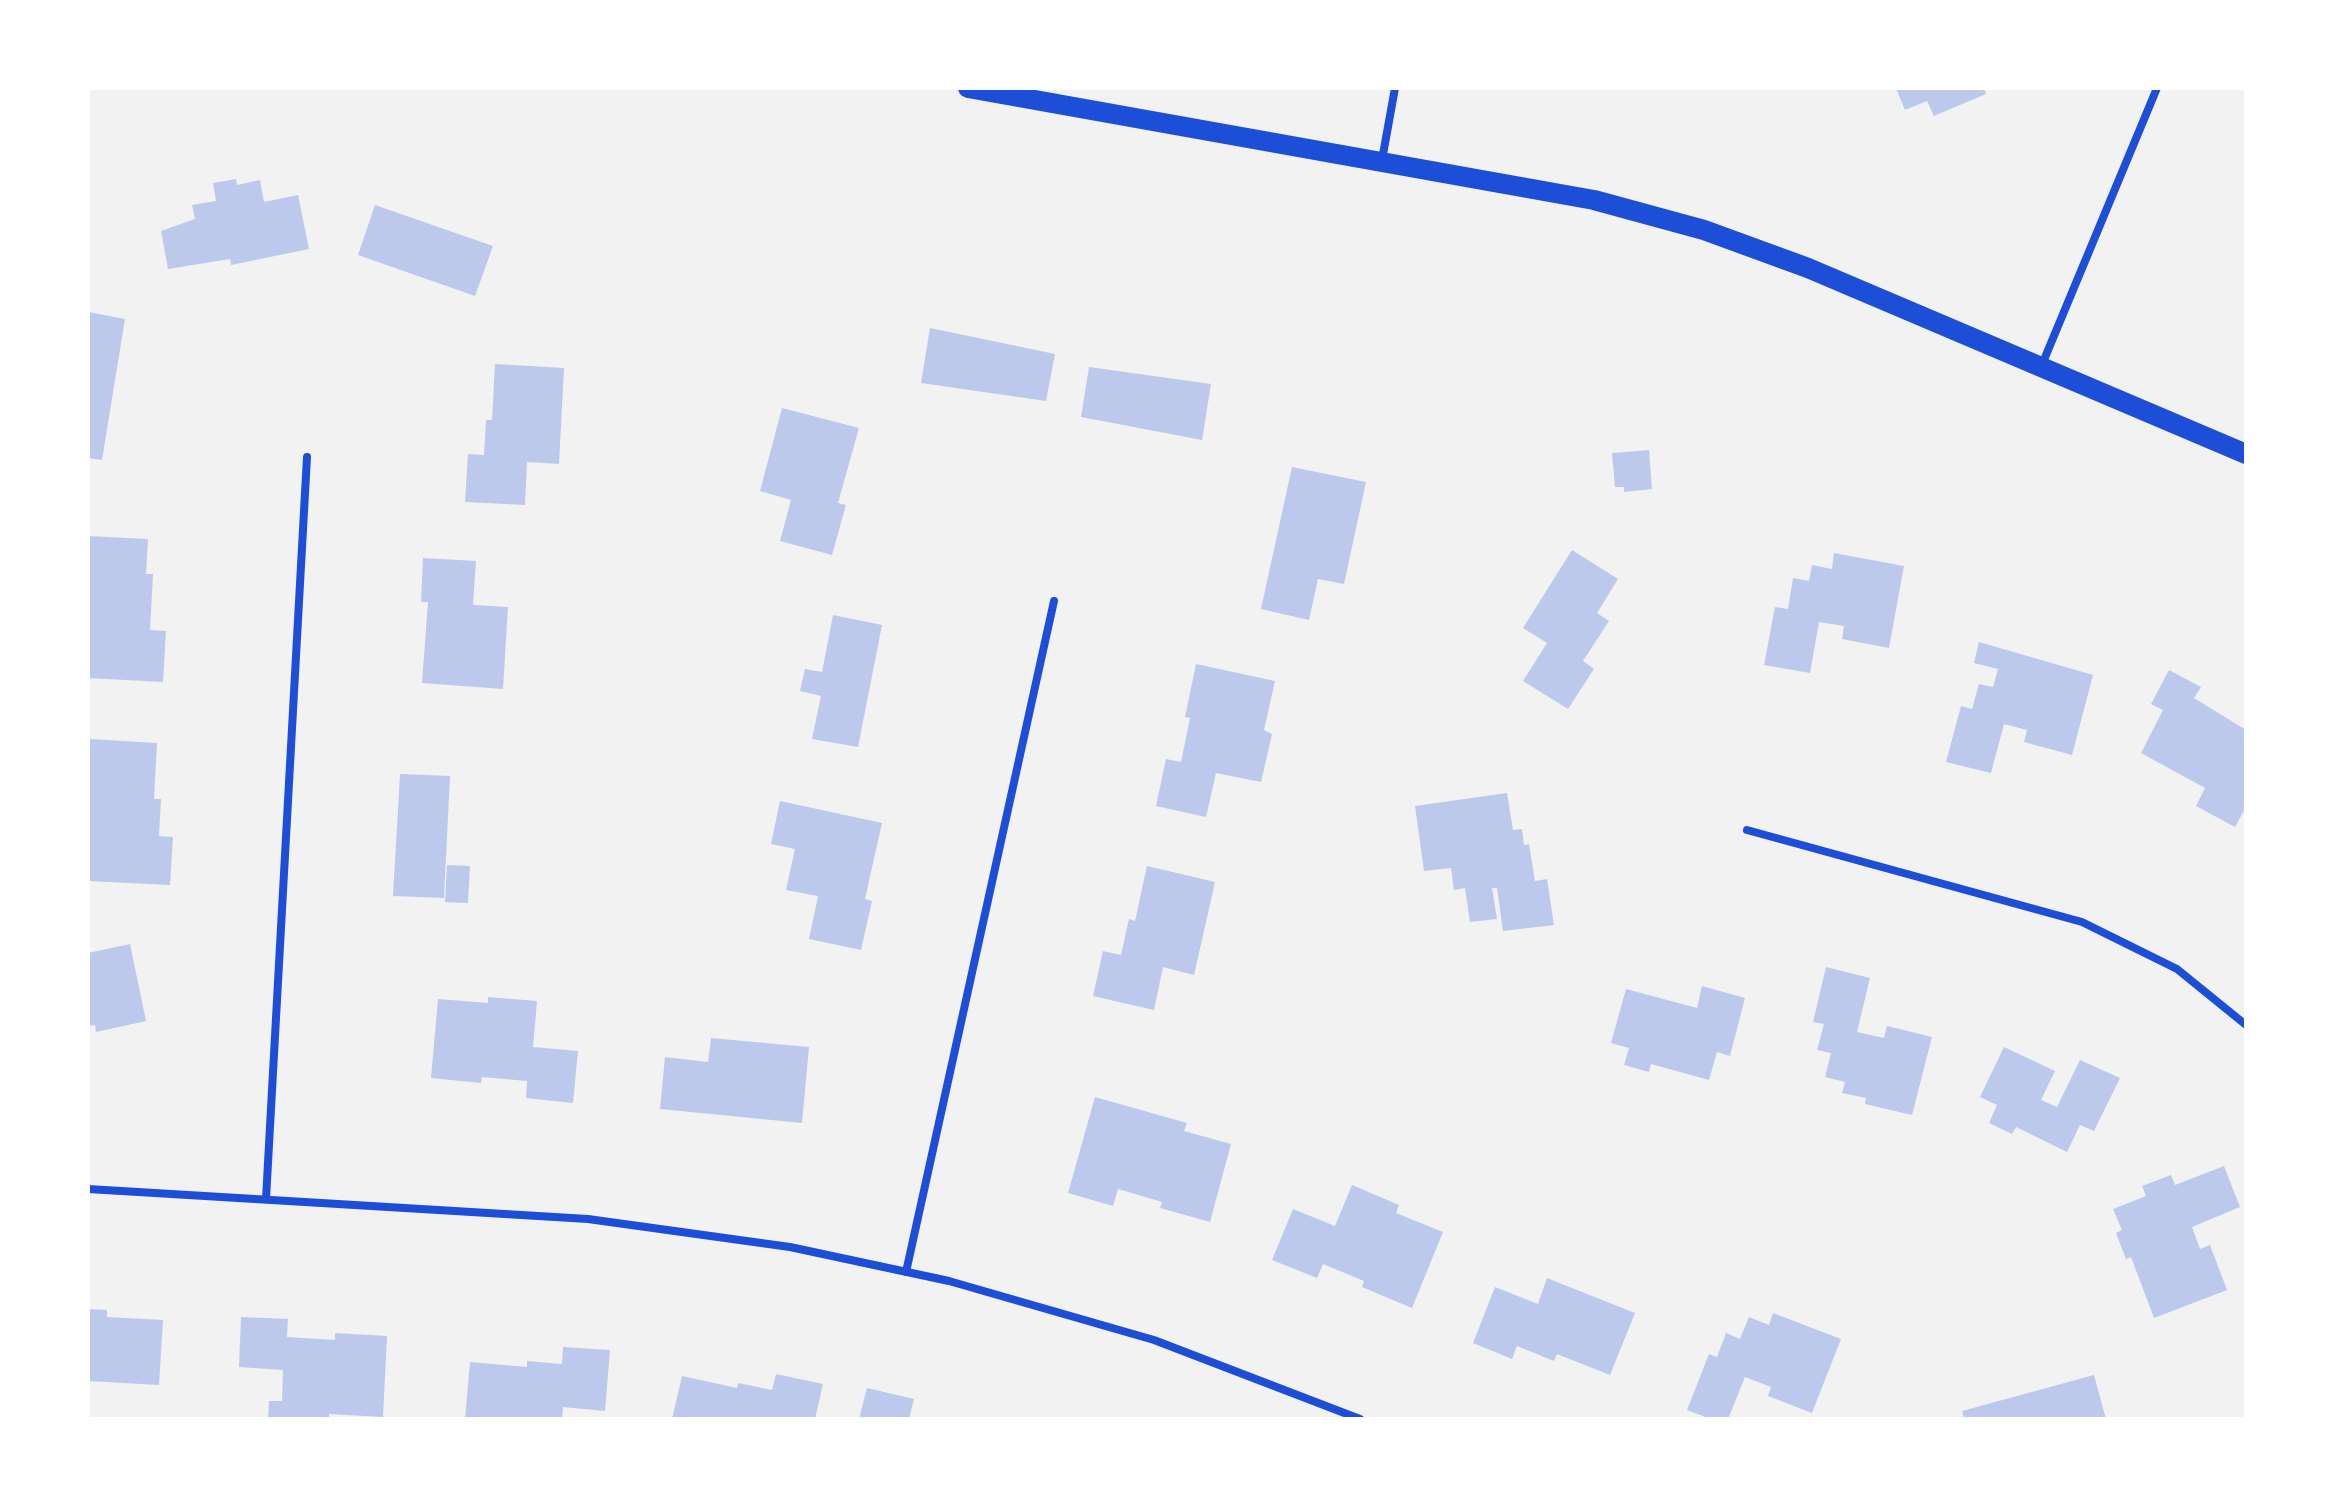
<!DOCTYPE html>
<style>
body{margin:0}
#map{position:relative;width:2334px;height:1507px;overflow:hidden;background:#f2f2f2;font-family:"Alegreya Sans",sans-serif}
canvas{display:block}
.frame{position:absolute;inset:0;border:90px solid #fff;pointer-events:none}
</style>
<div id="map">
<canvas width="2334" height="1507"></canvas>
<div class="frame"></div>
</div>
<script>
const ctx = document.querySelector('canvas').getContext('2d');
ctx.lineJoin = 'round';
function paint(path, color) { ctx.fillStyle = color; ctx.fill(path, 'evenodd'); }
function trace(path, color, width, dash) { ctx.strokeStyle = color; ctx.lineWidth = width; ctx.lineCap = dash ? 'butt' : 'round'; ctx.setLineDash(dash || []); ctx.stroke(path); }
paint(new Path2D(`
 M1896 88H1984L1986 94 1934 116 1927 101 1905 110Z
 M236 179 237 185 260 180 264 202 298 195 309 249 231 265 230 259 168 269 161 231 195 219 192 205 216 201 213 183Z
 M375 205 493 246 475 296 358 255Z
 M88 312 125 319 102 460 88 458Z
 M930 328 1055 354 1046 401 921 383Z
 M495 364 564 368 559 464 527 462 525 505 465 502 468 454 484 455 486 420H492Z
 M1089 367 1211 384 1202 440 1081 417Z
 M782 408 859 428 838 503 846 505 832 555 780 541 791 500 760 491Z
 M1649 450 1652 489 1624 492V487H1615L1612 453Z
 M1292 467 1366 482 1344 584 1318 579 1309 620 1261 609Z
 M88 536 148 539 146 574H153L150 630 166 631 163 682 88 678Z
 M1572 550 1618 579 1597 613 1609 621 1583 661 1594 669 1568 709 1523 681 1547 643 1523 628Z
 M1834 553 1904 566 1889 648 1842 639 1844 626 1819 622 1810 673 1764 665 1775 607 1788 609 1793 578 1809 581 1812 565 1832 569Z
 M423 558 476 561 473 605 508 607 503 689 422 683 428 602H421Z
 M833 615 882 625 858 747 812 739 821 696 800 691 805 669 822 672Z
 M1979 642 2093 675 2072 755 2024 742 2027 730 2004 724 1991 773 1946 762 1961 706 1972 709 1979 684 1993 687 1998 669 1974 663Z
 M1196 664 1275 681 1264 730 1272 734 1261 782 1216 773 1206 817 1156 806 1166 759 1181 762 1190 718 1185 717Z
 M2169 670 2201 687 2194 698 2246 730V807L2235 827 2196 806 2205 788 2141 753 2163 710 2151 704Z
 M90 739 157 743 154 799H161L159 836 173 837 170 885 88 881Z
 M400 774 450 776 444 898 393 896Z
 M1507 793 1513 830 1522 829 1524 845 1529 844 1535 881 1547 879 1554 925 1503 931 1497 888H1492L1497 919 1470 922 1465 888 1454 890 1451 868 1424 871 1415 806Z
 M780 801 882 823 865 899 872 901 861 950 809 939 818 896 786 890 795 849 771 844Z
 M447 865 470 866 468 903 445 902Z
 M1147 866 1215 882 1194 975 1163 967 1154 1010 1093 996 1103 951 1121 955 1129 919 1135 921Z
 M130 944 146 1021 96 1032 95 1025 88 1026V953Z
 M1826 967 1870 978 1857 1032 1884 1038 1887 1026 1932 1037 1912 1115 1865 1104 1866 1098 1842 1093 1845 1082 1825 1077 1831 1053 1817 1050 1824 1024 1813 1022Z
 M1702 986 1745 998 1730 1056 1717 1052 1709 1080 1651 1064 1649 1072 1624 1065 1629 1048 1611 1043 1626 989 1697 1008Z
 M488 997 537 1001 533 1047 578 1051 573 1103 526 1098 527 1081 482 1077 481 1083 431 1078 438 999 488 1003Z
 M711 1038 809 1047 802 1123 660 1109 665 1057 708 1062Z
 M2004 1047 2055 1071 2041 1100 2057 1107 2080 1060 2120 1078 2094 1131 2080 1125 2067 1152 2016 1127 2012 1134 1989 1123 1997 1105 1980 1097Z
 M1095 1097 1187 1123 1184 1131 1231 1144 1210 1222 1160 1208 1162 1202 1118 1189 1113 1206 1068 1193Z
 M2224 1166 2240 1207 2192 1227 2200 1249 2210 1245 2227 1290 2154 1318 2131 1257 2126 1259 2116 1233 2122 1230 2113 1209 2146 1196 2142 1186 2171 1175 2175 1185Z
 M1352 1185 1399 1205 1396 1213 1443 1232 1412 1308 1362 1287 1364 1281 1323 1264 1317 1278 1272 1260 1293 1209 1335 1226Z
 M1547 1278 1635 1313 1610 1375 1557 1354 1554 1361 1517 1346 1512 1359 1473 1343 1495 1287 1538 1304Z
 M88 1309 107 1310V1317L163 1320 159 1385 88 1381Z
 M1773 1313 1841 1339 1812 1413 1768 1396 1771 1387 1745 1377 1728 1419H1711L1687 1410 1709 1354 1717 1357 1726 1333 1740 1339 1749 1317 1769 1325Z
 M241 1317 288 1319 287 1337 335 1340V1333L387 1336 383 1417 329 1414V1419H268L269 1401H282L283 1370 239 1367Z
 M563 1347 610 1350 605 1411 563 1407 562 1419H465L470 1362 527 1367V1361L562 1364Z
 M776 1374 823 1384 815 1419H672L682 1376 737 1388 738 1383 772 1390Z
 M2094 1375 2106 1419H1964L1962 1411Z
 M867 1388 914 1399 909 1419H859Z`), '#bdc9ec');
trace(new Path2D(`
 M1382 160 1395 88
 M2041 367 2157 88
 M1747 830 2082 922 2177 969 2246 1025
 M88 1189 588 1219 790 1247 949 1281 1154 1340 1360 1419
 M266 1199 307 457
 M906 1272 1054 601`), '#1d4ed8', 8);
trace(new Path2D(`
 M968 88 1594 200 1704 230 1808 268 2246 454`), '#1d4ed8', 20);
</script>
